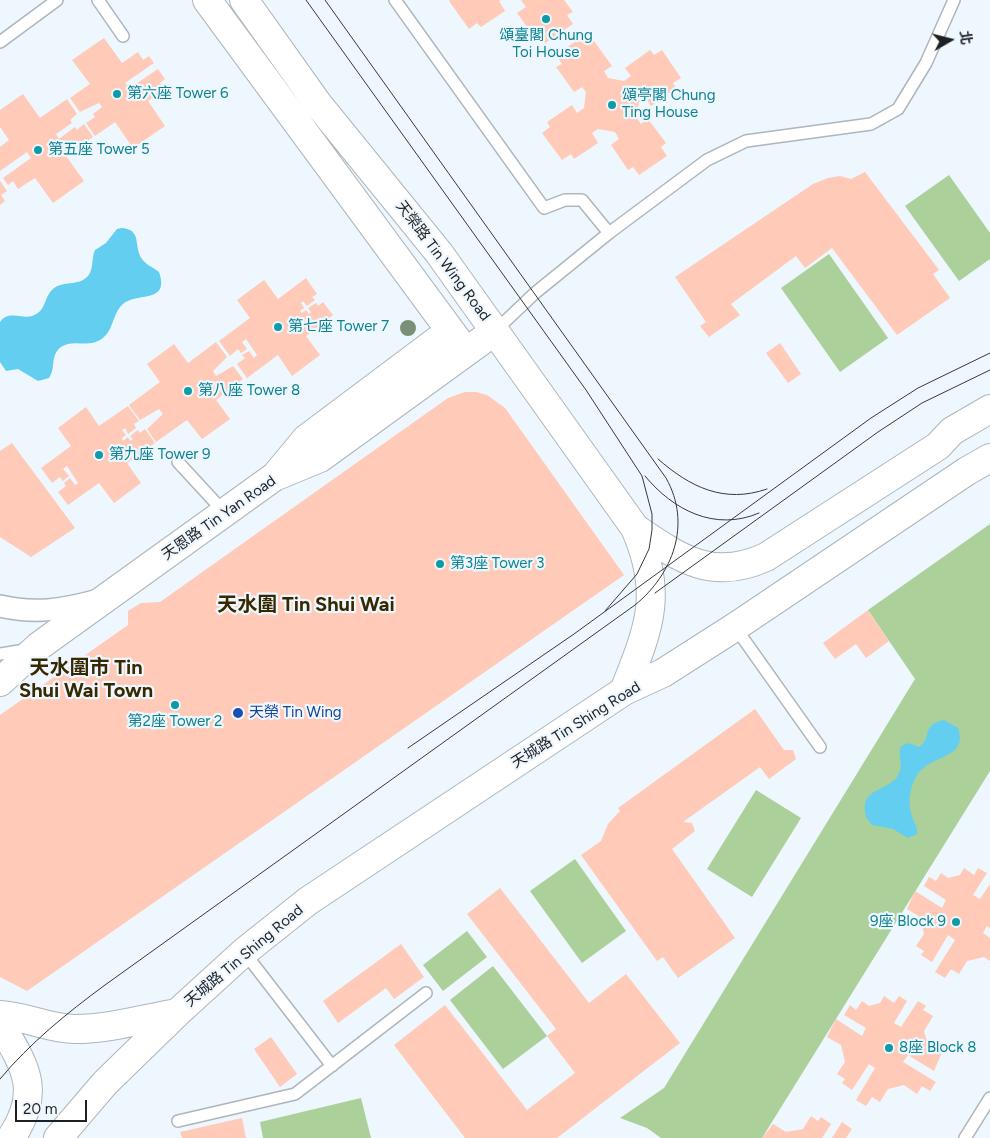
<!DOCTYPE html>
<meta charset="utf-8">
<style>
body{margin:0}
#map{position:relative;width:990px;height:1138px;overflow:hidden;background:#eef6fe;font-family:Figtree,"Noto Sans TC",sans-serif}
canvas{display:block}
.north{position:absolute;left:925px;top:15px;width:50px;height:50px;-webkit-text-stroke:4px #eef6fe;paint-order:stroke;rotate:82deg;font-size:14px;font-weight:700;line-height:20px;text-align:center;color:#1e2124}
.north::after{content:'';display:block;margin:auto;width:18px;height:22px;background:#1e2124;clip-path:polygon(50% 0,100% 100%,50% 72%,0 100%)}
.scale{position:absolute;left:15px;top:1100px;width:72px;height:22px;box-sizing:border-box;border:2px solid #1e2124;border-top:0;padding-left:6px;font-size:15px;line-height:18px;white-space:nowrap;color:#1e2124;-webkit-text-stroke:4px #eef6fe;paint-order:stroke}
</style>
<div id="map">
<canvas width="990" height="1138"></canvas>
<div class="north">北</div>
<div class="scale">20 m</div>
</div>
<script>
const ctx = document.querySelector('canvas').getContext('2d');
ctx.lineJoin = 'round';
function paint(path, color) { ctx.fillStyle = color; ctx.fill(path, 'evenodd'); }
function trace(path, color, width, dash) { ctx.strokeStyle = color; ctx.lineWidth = width; ctx.lineCap = dash ? 'butt' : 'round'; ctx.setLineDash(dash || []); ctx.stroke(path); }
function write(font, color, halo, rows, align = 'center') {
  ctx.font = font + ' Figtree,"Noto Sans TC",sans-serif'; ctx.lineWidth = 4.5; ctx.setLineDash([]); ctx.textBaseline = 'middle'; ctx.strokeStyle = halo; ctx.fillStyle = color; for (const [text, x, y, turn = 0] of rows) {
    ctx.save(); ctx.translate(x, y); ctx.rotate((+turn || 0) * Math.PI / 180); ctx.textAlign = isNaN(turn) ? turn : align; if (halo) ctx.strokeText(text, 0, 0); ctx.fillText(text, 0, 0); ctx.restore();
  }
}
paint(new Path2D(`
 M949 175 990 233V259L959 281 905 206Z
 M829 254 888 338 840 372 781 288Z
 M990 524V771L762 1138H661L647 1128 620 1118 664 1088 915 679 868 610Z
 M756 790 801 818 752 897 707 869Z
 M575 859 626 931 582 963 530 891Z
 M467 931 487 957 443 991 423 965Z
 M493 966 547 1036 503 1069 450 1000Z
 M361 1098 371 1138H263L260 1122Z`), '#abd099');
paint(new Path2D(`
 M122 228C143 230 133 247 142 259 146 265 153 267 159 272 170 304 137 292 123 304 111 314 115 333 98 341 86 347 72 339 61 347 50 355 56 368 49 378L38 381 18 369 6 371 0 362V322C8 310 21 319 32 316 47 311 43 298 53 289 63 280 78 287 88 276 94 268 91 259 95 250L106 243 117 229Z
 M944 720 958 728C969 759 931 754 917 775 910 787 907 802 912 816 914 823 918 827 917 834L908 838 893 829 872 825 866 817C859 787 885 793 897 777 905 766 897 756 901 746L909 743 919 747C933 738 920 725 944 720Z`), '#64cef0');
paint(new Path2D(`
 M450 0H501L499 1 505 11 481 27 477 23 469 29 449 1Z
 M521 0H564L573 12 567 15 573 24 545 43 540 35 535 38 517 13 526 7Z
 M583 36 589 44 594 41 612 66 604 71 608 78 624 81 631 76 625 68 650 50 654 55 662 50 681 78 673 83 676 88 651 106 646 98 639 102 636 117 641 124 648 119 666 143 661 147 667 156 639 175 633 167 628 170 611 145 619 139 615 132 598 129 592 133 598 143 574 159 571 154 562 160 542 133 550 127 547 122 572 105 577 113 584 108 586 92 582 87 574 92 556 67 562 64 556 55Z
 M104 38 122 63 138 52 143 60 149 56 154 63 125 83 130 88 158 69 165 79 160 83 164 89 148 101 165 126 133 148 115 122 95 136 86 123 95 117 93 114 102 107 99 103 80 112 70 98 90 84 72 60Z
 M23 94 40 118 67 99 77 114 70 120 72 123 56 134 59 139 75 127 77 130 84 124 93 137 66 156 84 181 53 203 35 178 18 189 13 181 8 185 3 178 31 158 27 152 0 171V147L9 140 0 127V110Z
 M865 172 939 270 933 274 950 298 897 335 832 248 805 268 796 256 731 304 740 315 709 337 700 326 706 322 675 277 813 184 828 178 840 176 851 179Z
 M0 181 7 191 1 195 5 201 0 205Z
 M306 278 317 294 312 297 315 300 307 306 303 301 301 303 304 308 300 311 302 313 306 310 309 314 311 312 308 308 316 303 318 306 323 302 333 315 306 336 320 355 292 376 278 355 247 378 237 364 245 358 242 355 249 351 254 358 257 355 246 339 242 342 247 349 241 353 238 349 230 356 219 341 250 318 237 300 264 280 278 299Z
 M216 342 227 357 213 371 216 376 233 366 243 379 216 400 230 419 202 439 187 420 156 442 147 429 163 414 159 409 140 420 129 405 160 382 147 364 174 344 188 363Z
 M780 343 801 374 788 383 766 353Z
 M465 392H476L487 395 505 408 624 575 27 991 0 977V715L128 625V611L141 603 160 602 448 398Z
 M128 406 139 421 134 424 136 428 128 434 125 428 122 430 126 435 122 438 123 441 128 437 130 441 133 439 130 436 138 430 140 433 145 429 155 443 127 463 141 483 114 503 99 483 68 505 58 492 66 486 64 483 70 478 75 485 78 483 67 466 63 469 69 476 63 481 60 477 52 483 41 468 71 446 58 428 86 407 99 426Z
 M12 443 75 528 31 557 0 537V451Z
 M868 610 889 641 866 658 856 644 835 659 823 643Z
 M755 709 784 750H793L796 759 769 779 760 767 683 822 692 823 695 831 672 849 735 938 678 978 663 957 657 961 581 855 601 841 608 824 620 811 618 808Z
 M964 868 974 875 978 868 987 873 973 895 980 899 990 884V928L987 926 983 933 990 938V961L984 957 967 961 959 974 951 969 945 978 935 972 955 940 948 935 932 962 921 955 924 951 916 946 924 934 920 917 907 909 915 891 942 908 946 900 924 886 929 877 936 881 941 873 948 878 960 875Z
 M500 888 589 1003 626 974 680 1043 557 1138H465L394 1045 445 1005 527 1110 575 1073 547 1036 556 1029 467 914Z
 M401 944 424 977 394 999 386 988 338 1023 323 1001Z
 M884 996 894 1003 899 996 907 1001 894 1023 901 1027 918 1001 926 1006 923 1010 933 1016 924 1031 927 1042 942 1052 934 1071 908 1055 903 1062 936 1082 930 1091 922 1086 917 1094 904 1085 888 1089 880 1102 872 1097 866 1106 856 1100 875 1068 869 1064 852 1090 842 1083 845 1079 837 1074 845 1062 841 1045 827 1037 836 1019 862 1036 866 1028 844 1015 850 1005 856 1010 862 1001 869 1006 880 1003Z
 M271 1037 297 1074 280 1087 254 1049Z
 M811 1116 818 1121 821 1117 831 1124 822 1138H762L773 1124 786 1132 803 1129Z
 M242 1118 246 1138H182L180 1132Z
 M842 1122 852 1129 846 1138H832Z`), '#ffcab7');
const lane = new Path2D(`
 M98 0 123 36
 M395 0 544 208 565 200H582L609 233
 M0 42 57 0
 M495 331 535 293 609 233 707 160 746 141 871 124 898 109 926 63 954 0
 M178 462 225 513
 M735 627 820 747
 M0 654 25 650
 M244 952 332 1066
 M178 1121 295 1094 426 993
 M965 1138 990 1098`);
const street = new Path2D(`
 M0 606C34 614 62 610 95 601`);
const secondary = new Path2D(`
 M207 0 466 352
 M244 0 318 104 439 253 635 528C664 594 649 628 624 691
 M277 474 306 439 450 331
 M635 528C679 558 712 582 766 557L938 446 952 431 990 409
 M0 682 39 646 274 477 320 458 495 331
 M0 1015C26 1016 49 1029 75 1029 109 1029 143 1019 177 1013
 M0 1024C26 1067 42 1092 11 1138
 M58 1138 105 1083 177 1013 244 952 308 901 624 691 663 673 735 627 967 471 990 458`);
trace(lane, '#aeb6bd', 14);
trace(street, '#aeb6bd', 24);
trace(secondary, '#aeb6bd', 30);
trace(lane, '#fff', 11);
trace(street, '#fff', 21);
trace(secondary, '#fff', 28);
trace(new Path2D(`
 M306 0 586 390 642 476 652 514V530L649 549 637 574 605 611
 M658 459C690 487 724 504 767 489
 M645 476C673 510 715 532 759 513
 M655 593 878 432 922 403 990 370
 M408 748 574 634 871 418 918 388 990 353
 M0 1079C30 1043 67 1013 105 985L635 605C673 574 692 524 666 478L325 0`), '#363a3d', 1);
ctx.fillStyle = '#7a8f77';
for (const [x, y] of [
 [408,328]
]) { ctx.beginPath(); ctx.arc(x, y, 8, 0, 2 * Math.PI); ctx.fill(); }
for (const [x, y, r, color] of [
 [546,19,5,"#0f9aa8"],
 [117,94,5,"#0f9aa8"],
 [612,105,5,"#0f9aa8"],
 [38,150,5,"#0f9aa8"],
 [278,327,5,"#0f9aa8"],
 [188,391,5,"#0f9aa8"],
 [99,455,5,"#0f9aa8"],
 [440,564,5,"#0f9aa8"],
 [175,705,5,"#0f9aa8"],
 [238,713,6,"#1a4fb4"],
 [956,922,5,"#0f9aa8"],
 [889,1048,5,"#0f9aa8"]
]) { const dot = new Path2D(); dot.arc(x, y, r, 0, 2 * Math.PI); ctx.fillStyle = color; ctx.fill(dot); trace(dot, '#eef6fe', 2); }
write('15px', '#0d838f', '#eef6fe', [
 ["頌臺閣 Chung",546,36,"center"],
 ["Toi House",546,53,"center"],
 ["第六座 Tower 6",127,94],
 ["頌亭閣 Chung",622,96],
 ["Ting House",622,113],
 ["第五座 Tower 5",48,150],
 ["第七座 Tower 7",288,327],
 ["第八座 Tower 8",198,391],
 ["第九座 Tower 9",109,455],
 ["第3座 Tower 3",450,564],
 ["第2座 Tower 2",175,722,"center"],
 ["9座 Block 9",946,922,"right"],
 ["8座 Block 8",899,1048]
], 'left');
write('15px', '#1e2124', '#eef6fe', [
 ["天榮路 Tin Wing Road",443,261,53],
 ["天恩路 Tin Yan Road",219,518,-35],
 ["天城路 Tin Shing Road",576,725,-32],
 ["天城路 Tin Shing Road",244,956,-40]
]);
write('15px', '#164399', '#eef6fe', [
 ["天榮 Tin Wing",249,713]
], 'left');
write('bold 20px', '#362900', '#eef6fe', [
 ["天水圍 Tin Shui Wai",306,605],
 ["天水圍市 Tin",86,668],
 ["Shui Wai Town",86,691]
]);
</script>
